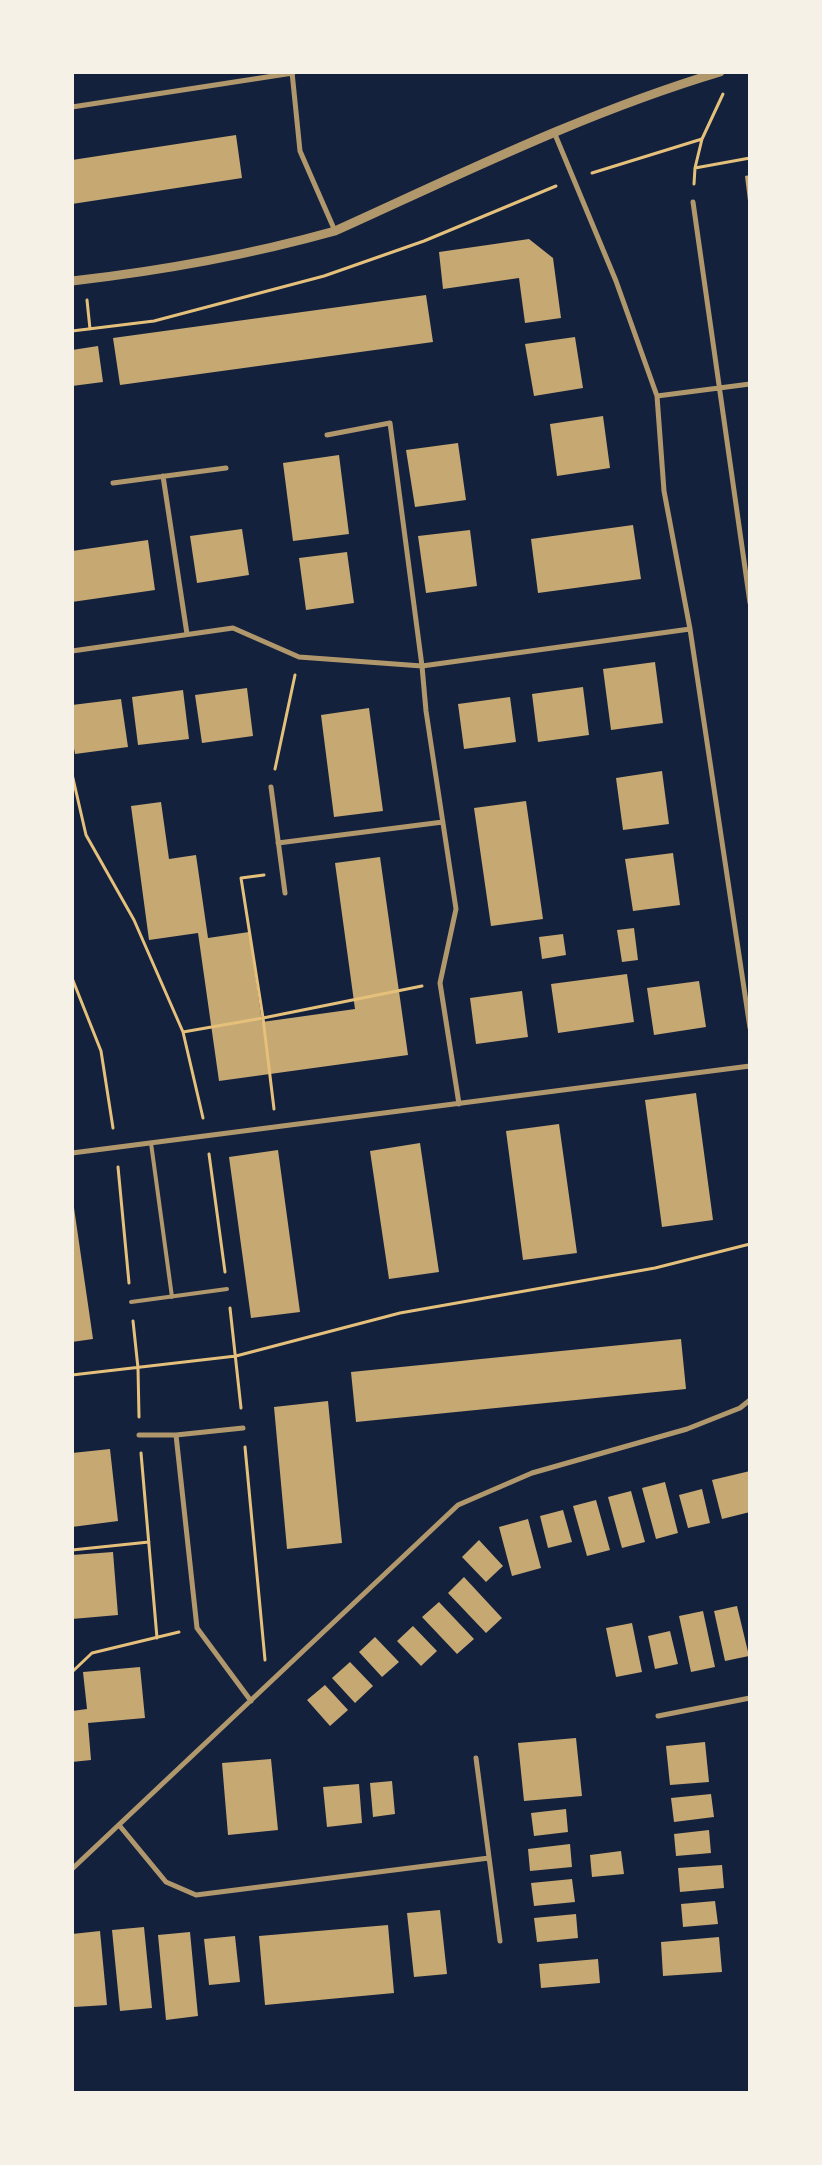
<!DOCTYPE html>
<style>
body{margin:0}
#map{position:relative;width:822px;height:2165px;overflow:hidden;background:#14213d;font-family:Mulish,sans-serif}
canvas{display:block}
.frame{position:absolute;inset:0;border:74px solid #f6f1e7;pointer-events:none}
</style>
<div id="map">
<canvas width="822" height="2165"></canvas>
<div class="frame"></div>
</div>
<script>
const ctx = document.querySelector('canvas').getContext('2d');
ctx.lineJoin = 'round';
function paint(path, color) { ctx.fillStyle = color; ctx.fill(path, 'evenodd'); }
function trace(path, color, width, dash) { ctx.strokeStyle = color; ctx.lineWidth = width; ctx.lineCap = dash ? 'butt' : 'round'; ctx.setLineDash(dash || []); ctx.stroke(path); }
paint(new Path2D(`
 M236 135 242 178 72 204V160Z
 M750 175V201H748L745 176Z
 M529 239 553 258 561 318 525 323 519 278 443 289 439 252Z
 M426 295 433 342 120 385 113 338Z
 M575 337 583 388 534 396 525 344Z
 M98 346 103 382 72 386V350Z
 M603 416 610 468 557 476 550 424Z
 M458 443 466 500 415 507 406 450Z
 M339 455 349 534 293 541 283 463Z
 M633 525 641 579 538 593 531 539Z
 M242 529 249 575 197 583 190 536Z
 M470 530 477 586 426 593 418 536Z
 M148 540 155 590 72 602V551Z
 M347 552 354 603 306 610 299 558Z
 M655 662 663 723 611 730 603 669Z
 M583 687 589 735 538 742 532 694Z
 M247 688 253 736 202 743 195 695Z
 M183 690 189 739 138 745 132 697Z
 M510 697 516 742 464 749 458 704Z
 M121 699 128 747 75 754 72 737V705Z
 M369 708 383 811 334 817 321 715Z
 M662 771 669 824 623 830 616 778Z
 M526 801 543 919 491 926 474 808Z
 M161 802 169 859 196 855 208 938 249 932 262 1022 355 1009 335 863 380 857 408 1055 219 1081 198 933 149 940 131 806Z
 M673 853 680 905 633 911 625 859Z
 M634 928 638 960 622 962 617 930Z
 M563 934 566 955 542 959 539 937Z
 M627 974 634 1022 558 1033 551 984Z
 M699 981 706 1027 654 1035 647 988Z
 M522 991 528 1037 476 1044 470 998Z
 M696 1093 713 1220 662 1227 645 1100Z
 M559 1124 577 1253 523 1260 506 1131Z
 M420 1143 439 1272 389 1279 370 1151Z
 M278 1150 300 1312 251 1318 229 1157Z
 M72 1194 93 1339 72 1342Z
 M681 1339 686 1389 356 1422 351 1372Z
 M328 1401 342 1543 287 1549 274 1407Z
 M110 1449 118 1521 72 1527V1453Z
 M750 1471V1512L722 1519 712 1480Z
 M665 1482 678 1533 656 1539 642 1488Z
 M702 1489 710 1523 688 1528 679 1495Z
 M631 1491 645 1542 622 1548 608 1497Z
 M596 1500 610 1550 587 1556 573 1506Z
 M563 1510 572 1542 548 1548 540 1516Z
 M528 1519 541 1568 512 1576 499 1527Z
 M479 1540 503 1566 486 1582 462 1557Z
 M113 1552 118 1615 72 1619V1555Z
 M464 1577 502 1618 486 1633 448 1593Z
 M439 1602 474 1639 457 1654 422 1617Z
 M737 1606 749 1656 725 1661 714 1611Z
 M703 1611 715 1667 691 1672 679 1616Z
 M632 1623 642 1672 616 1677 606 1628Z
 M413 1626 437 1651 421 1666 397 1641Z
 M670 1631 678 1664 655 1669 648 1636Z
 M375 1637 399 1662 382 1677 359 1652Z
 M350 1662 373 1686 355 1703 332 1678Z
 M140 1667 145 1718 88 1723 91 1760 72 1762V1711L87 1709 83 1672Z
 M325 1685 348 1710 330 1726 307 1700Z
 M576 1738 582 1796 524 1801 518 1743Z
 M705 1742 709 1782 670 1785 666 1746Z
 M271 1759 278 1830 228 1835 222 1763Z
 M392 1781 395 1814 373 1817 370 1783Z
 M359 1784 362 1823 327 1827 323 1787Z
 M711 1794 714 1817 674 1822 671 1798Z
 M566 1809 568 1832 534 1836 531 1813Z
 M709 1830 711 1853 676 1856 674 1834Z
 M570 1844 572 1867 530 1871 528 1849Z
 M621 1851 624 1874 592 1877 590 1855Z
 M722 1865 724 1888 680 1892 678 1868Z
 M572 1879 575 1902 534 1906 531 1883Z
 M715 1901 718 1924 683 1927 681 1904Z
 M440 1910 447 1974 414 1977 407 1913Z
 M576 1914 578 1938 537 1942 534 1918Z
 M388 1925 394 1993 265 2005 259 1936Z
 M144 1927 152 2008 120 2011 112 1930Z
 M100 1931 107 2005 74 2007 72 1934Z
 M190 1932 198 2016 166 2020 158 1935Z
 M235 1936 240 1982 209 1985 204 1939Z
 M719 1937 722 1972 663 1976 661 1942Z
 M598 1959 600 1983 541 1988 539 1964Z`), '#c6a872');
trace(new Path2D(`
 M695 168 702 139 723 94
 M592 173 702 139
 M694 184 695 168 750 158
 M87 300 90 329
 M72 331 154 321 324 276 424 241 556 186
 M275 769 295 675
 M72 774 86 835 134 920 183 1032 203 1118
 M264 875 241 878 263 1018 274 1109
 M72 978 101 1051 113 1128
 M183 1032 263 1018 422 986
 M209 1154 225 1272
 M118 1167 129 1283
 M230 1308 241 1408
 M133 1321 138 1368 139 1417
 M72 1375 236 1356 400 1313 655 1268 750 1244
 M245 1447 265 1660
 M141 1453 157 1638
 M72 1550 149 1542
 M72 1672 92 1653 179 1632`), '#e5c07b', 3);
trace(new Path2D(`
 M151 1143 172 1297
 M131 1302 227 1289`), '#b1986c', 4);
trace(new Path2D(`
 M292 72 300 151 335 231
 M72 107 293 73
 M554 132 616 281 657 396 664 491 690 629 750 1028
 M693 202 750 603
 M657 396 750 384
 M327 435 390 423 422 666 426 711 456 909 440 983 459 1104
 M163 476 187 634
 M113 483 226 468
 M72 651 233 628 299 657 422 666 690 629
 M271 787 285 893
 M278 843 443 822
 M72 1153 750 1066
 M139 1435H176L243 1428
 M176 1435 197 1628 251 1701
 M658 1716 750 1698
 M476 1758 500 1941
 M119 1825 166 1882 196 1895 489 1858
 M72 1869 458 1505 532 1473 687 1429 740 1408 750 1400`), '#b1986c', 5);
trace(new Path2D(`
 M72 281C160 271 249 255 335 231 461 174 586 112 720 72`), '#b1986c', 9);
</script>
